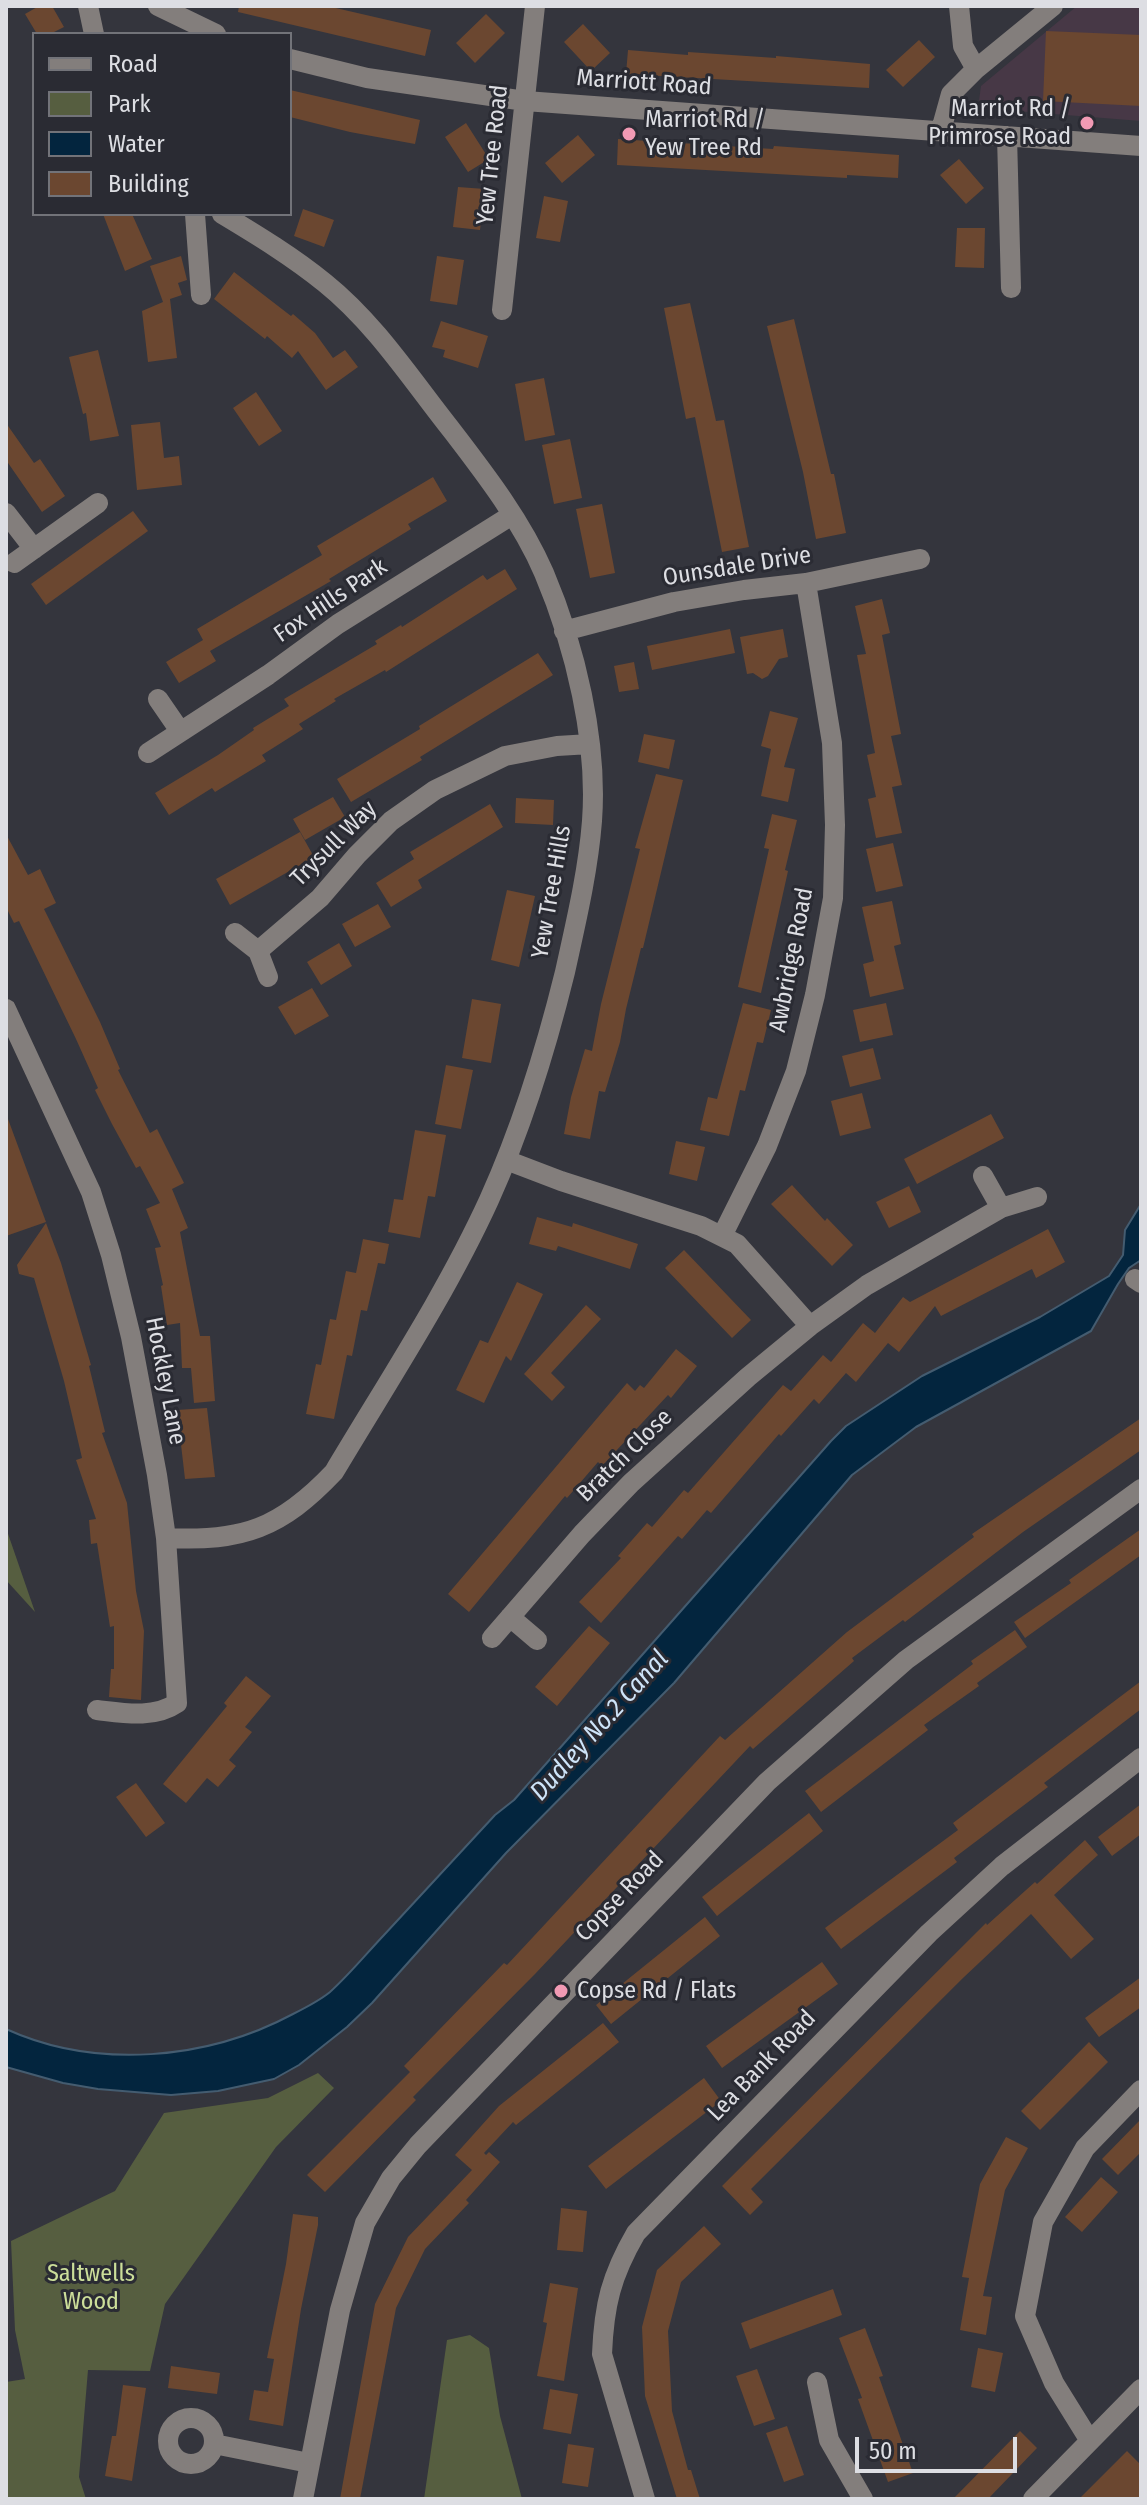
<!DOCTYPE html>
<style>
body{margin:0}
#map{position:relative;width:1147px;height:2505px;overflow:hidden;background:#34353d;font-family:"Fira Sans Condensed",sans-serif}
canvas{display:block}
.frame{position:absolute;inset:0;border:8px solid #dddee3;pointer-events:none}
.legend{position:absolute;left:32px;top:32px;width:260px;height:184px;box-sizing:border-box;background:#2a2b33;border:2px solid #727379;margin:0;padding:10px 14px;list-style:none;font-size:24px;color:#dddee3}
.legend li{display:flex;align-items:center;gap:16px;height:40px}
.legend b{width:40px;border:2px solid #727379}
.scale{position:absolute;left:855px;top:2437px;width:162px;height:36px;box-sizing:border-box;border:4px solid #dddee3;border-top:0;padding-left:10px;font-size:24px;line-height:28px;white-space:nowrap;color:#dddee3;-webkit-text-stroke:6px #2a2b33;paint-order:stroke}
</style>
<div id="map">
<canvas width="1147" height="2505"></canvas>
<div class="frame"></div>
<ul class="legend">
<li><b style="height:10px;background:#837e7c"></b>Road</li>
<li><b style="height:22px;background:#565e40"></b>Park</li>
<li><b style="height:22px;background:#03253e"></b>Water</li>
<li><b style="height:22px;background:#6b4730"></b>Building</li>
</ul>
<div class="scale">50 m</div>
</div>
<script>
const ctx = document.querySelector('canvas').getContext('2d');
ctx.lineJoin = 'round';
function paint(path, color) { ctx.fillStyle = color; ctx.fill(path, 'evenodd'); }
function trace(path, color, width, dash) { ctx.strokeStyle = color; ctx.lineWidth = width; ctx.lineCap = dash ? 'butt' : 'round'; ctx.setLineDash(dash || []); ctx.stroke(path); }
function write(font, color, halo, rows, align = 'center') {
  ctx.font = font + ' "Fira Sans Condensed",sans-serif'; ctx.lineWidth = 6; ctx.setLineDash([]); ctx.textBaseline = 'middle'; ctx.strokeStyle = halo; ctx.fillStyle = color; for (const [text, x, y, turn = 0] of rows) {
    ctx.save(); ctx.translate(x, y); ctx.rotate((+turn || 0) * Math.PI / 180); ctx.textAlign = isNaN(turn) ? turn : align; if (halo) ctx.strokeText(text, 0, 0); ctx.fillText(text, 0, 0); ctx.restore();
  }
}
paint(new Path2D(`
 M1077 6H1141V121L978 108 981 86Z`), '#473846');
paint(new Path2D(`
 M6 1528 35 1612 6 1580Z
 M318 2073 334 2088 276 2147 165 2304 150 2371 88 2370 79 2477 86 2499H6V2382L25 2379 15 2330 11 2241 115 2191 164 2113 268 2098Z
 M470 2335 489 2348 500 2416 522 2499H424L447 2340Z`), '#565e40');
const water = new Path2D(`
 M1141 1204V1260L1129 1268 1118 1284 1091 1331 916 1427 852 1475 674 1683 506 1853 372 2003 347 2027 299 2065 274 2079 218 2091 171 2095 98 2089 63 2083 6 2067V2029C96 2070 207 2060 293 2014 305 2008 319 2001 330 1992 349 1975 366 1954 384 1935 421 1895 458 1855 495 1815L514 1800 831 1441 846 1426 922 1376 1040 1317 1109 1276 1123 1255 1125 1230Z`);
paint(water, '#03253e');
trace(water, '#445c70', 2);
paint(new Path2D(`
 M39 6H52L64 27 50 34H37L25 14Z
 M239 6H327L431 30 425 56 238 12Z
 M486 14 505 33 475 63 456 43Z
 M583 24 610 53 591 71 564 42Z
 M1046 31 1141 35V106L1043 101Z
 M919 40 935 57 903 87 886 70Z
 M628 50 688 55V52L776 58V56L870 64 869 88 626 74Z
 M290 90 420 120 415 144 350 132 290 117Z
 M466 123 489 159 468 172 445 137Z
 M578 135 595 155 562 183 545 163Z
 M618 139 773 149 774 146 899 155 898 178 847 175V178L617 165Z
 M959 159 984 188 966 204 940 175Z
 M458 187 485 189 480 230 453 227Z
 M544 196 568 201 560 242 536 238Z
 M303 209 334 220 324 247 294 236Z
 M103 214H132L152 259 125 271Z
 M957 228H985L984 268 955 267Z
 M181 256 187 280 178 283 182 295 170 299 177 358 148 362 142 311 163 302 150 266Z
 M437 256 464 260 457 305 430 301Z
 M234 272 291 316 293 314 315 333 333 358 345 350 358 367 326 390 298 351 292 358 267 336 265 339 214 299Z
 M690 303 716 421 724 420 749 547 722 552 695 417 686 419 664 308Z
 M794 319 831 474H834L846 533 816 539 803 472 767 326Z
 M441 321 488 336 478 368 443 357 445 350 432 347Z
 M98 350 119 436 90 441 86 413 83 414 69 357Z
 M544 378 555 435 525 441 515 384Z
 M256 392 282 431 259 446 233 408Z
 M160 422 164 458 179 456 182 485 137 490 131 425Z
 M6 423 34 463 40 459 65 496 42 512 6 460Z
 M570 439 582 498 554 504 542 445Z
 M433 477 447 501 408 524 411 529 329 579 331 581 210 651 216 661 179 683 166 662 203 640 197 629 322 555 317 546Z
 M602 504 615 573 590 578 576 509Z
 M133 511 148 531 46 605 31 584Z
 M505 569 517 589 386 672 385 670 334 699 336 701 299 724 303 729 262 755 266 761 215 792 212 788 169 815 155 793 218 755 254 730 253 728 289 706 284 699 377 644 375 641 401 625 402 627 483 575 487 580Z
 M882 599 890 633 882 635 901 734 891 736 902 785 892 787 902 833 876 838 868 799 876 797 867 755 875 753 857 655 866 654 855 606Z
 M730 629 735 653 652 670 647 646Z
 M783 629 788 657 779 659 768 676 762 679 753 673 747 674 740 637Z
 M538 653 553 675 420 757 422 760 351 802 337 779 420 729 419 726Z
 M634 662 639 689 619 692 614 666Z
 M770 711 798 718 784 767 795 769 788 802 761 796 771 749 761 746Z
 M644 734 675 740 669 769 638 762Z
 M656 774 683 780 643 948H641L626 1009 620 1042 605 1092 599 1091 590 1139 564 1134 571 1097 585 1049 592 1051 601 1004 640 849 635 848Z
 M333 797 345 817 305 840 293 819Z
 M516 798 554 800 553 825 515 823Z
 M490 804 503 827 418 880 422 888 391 907 376 883 414 859 410 852Z
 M772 814 797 820 785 870 788 871 761 993 738 987 769 849 764 848Z
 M300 832 314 857 230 905 216 879Z
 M6 834 28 875 40 869 56 903 44 909 100 1022 120 1069 118 1070 150 1133 157 1129 184 1183 172 1189 188 1228 180 1232 200 1336H210L215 1401 194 1403 191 1368H182L180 1323 167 1325 161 1286 163 1285 155 1248 161 1247 146 1209 160 1203 140 1166 136 1168 112 1124 95 1090 98 1088 76 1039 19 921 14 923 6 907Z
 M893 843 903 886 876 892 866 849Z
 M507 890 535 896 519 967 491 960Z
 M892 901 901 944 894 946 904 989 870 997 863 964 874 961 862 907Z
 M378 904 391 927 355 947 342 924Z
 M339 943 352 966 321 985 307 962Z
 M312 988 329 1016 295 1035 278 1007Z
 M472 999 501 1004 491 1063 462 1058Z
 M743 1003 771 1010 763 1043 757 1042 745 1091 740 1090 729 1136 700 1130 708 1097 717 1099Z
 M886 1003 893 1035 860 1042 853 1010Z
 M873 1048 881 1079 850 1087 842 1056Z
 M446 1065 473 1070 461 1129 435 1124Z
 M862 1093 871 1128 840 1136 831 1101Z
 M991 1114 1004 1138 917 1184 904 1159Z
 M6 1119H8L46 1222 6 1236Z
 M415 1130 446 1135 435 1197 428 1196 420 1238 388 1232 394 1199 403 1200Z
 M676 1141 705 1147 697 1181 669 1174Z
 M792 1185 825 1221 827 1218 853 1245 832 1266 771 1204Z
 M909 1186 921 1212 889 1228 876 1202Z
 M537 1217 572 1227 573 1223 638 1244 630 1269 558 1246 556 1251 529 1244Z
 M46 1223 61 1263 91 1365 89 1366 105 1432 102 1433 127 1503 136 1591 144 1631 141 1700 109 1697 111 1669H114V1626L110 1627 97 1543 91 1544 89 1520 96 1519 76 1460 82 1458 64 1381 34 1278 19 1274 17 1265Z
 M1048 1229 1065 1262 1036 1278 1032 1269 941 1316 935 1306 899 1352 888 1343 856 1382 846 1373 819 1404 814 1399 781 1436 779 1434 711 1513 707 1510 682 1539 678 1536 601 1623 579 1602 621 1558 618 1556 647 1523 652 1527 684 1490 688 1493 783 1385 791 1391 823 1355 831 1362 863 1323 875 1333 903 1297 910 1302Z
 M363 1239 389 1244 385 1264 378 1263 367 1311 361 1310 352 1356 347 1355 334 1419 306 1414 316 1364 321 1365 330 1319 336 1320 346 1271 356 1273Z
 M684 1250 751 1320 732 1338 665 1268Z
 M517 1282 543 1294 511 1361 506 1356 484 1403 456 1390 480 1340 488 1343Z
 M586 1305 601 1319 551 1373 565 1387 552 1401 524 1374Z
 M676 1349 697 1366 671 1398 668 1395 602 1466 598 1462 567 1498 565 1496 469 1612 448 1594 627 1383 635 1391 640 1385 644 1388Z
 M207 1408 215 1477 185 1479 177 1410Z
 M1141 1418V1450L1023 1532 905 1622 903 1620 852 1658 854 1661 753 1749 750 1746 535 1974 413 2097 416 2100 325 2192 307 2175 410 2072 404 2066 504 1963 507 1965 720 1736 725 1740 847 1632 974 1537 972 1534Z
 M1141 1529V1555L1025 1638 1014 1622 1071 1583 1069 1580Z
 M589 1626 610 1643 557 1706 535 1687Z
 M1015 1630 1027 1647 977 1683 979 1686 924 1725 928 1730 821 1812 805 1791 973 1664 971 1661Z
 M246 1676 271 1696 245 1727 252 1732 229 1760 236 1766 218 1787 207 1778 186 1803 163 1784 227 1706 224 1703Z
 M1141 1681V1709L1044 1783 1048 1787 954 1858 957 1862 841 1949 825 1928 958 1830 953 1823Z
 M136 1783 165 1823 146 1837 116 1797Z
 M1141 1804V1834L1112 1856 1098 1837Z
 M809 1813 823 1831 717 1916 702 1897Z
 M1085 1840 1098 1855 1054 1895 1094 1939 1071 1959 1031 1914 963 1978 751 2189 763 2202 750 2215 722 2186 986 1923 987 1925 1035 1882 1037 1884Z
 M705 1917 720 1936 611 2024 596 2005Z
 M822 1962 838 1984 722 2068 706 2046Z
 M1141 1977V2007L1099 2037 1085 2018Z
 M603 2023 619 2042 516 2125 513 2122 484 2153 486 2155 489 2152 500 2162 466 2200 469 2203 425 2249 396 2308 360 2499H340L375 2304 408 2237 472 2170 455 2155 499 2106Z
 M1089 2042 1108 2062 1040 2130 1021 2111Z
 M704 2078 721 2101 606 2189 588 2166Z
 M1141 2119V2152L1118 2175 1102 2159Z
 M1006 2137 1028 2148 1005 2190 996 2233 983 2296 992 2297 986 2335 960 2330 969 2278 962 2277 980 2184Z
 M1101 2177 1118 2192 1082 2232 1065 2217Z
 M561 2208 587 2211 583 2252 557 2250Z
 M293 2214 318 2217V2225L301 2309 283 2426 249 2420 254 2390 268 2392 274 2359 267 2358 286 2264Z
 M704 2226 721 2244 681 2282 668 2331 672 2411 688 2470H691L700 2499H677L645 2396 642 2327 657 2270Z
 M550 2283 578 2288 564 2381 537 2376 547 2323 543 2322Z
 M833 2289 842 2315 750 2349 741 2323Z
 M865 2328 883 2376 879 2377 913 2473 888 2482 858 2399 862 2398 839 2338Z
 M978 2348 1003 2353 995 2392 971 2387Z
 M171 2366 220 2373 217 2394 168 2388Z
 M757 2369 775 2419 754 2426 736 2376Z
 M123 2385 146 2388 132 2481 105 2476 112 2436H116Z
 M550 2389 578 2394 571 2434 543 2429Z
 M787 2426 804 2475 784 2482 766 2433Z
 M1020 2431 1037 2448 988 2499H953Z
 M568 2444 594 2448 588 2487 562 2483Z
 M1127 2451 1141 2465V2499H1079Z`), '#6b4730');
trace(new Path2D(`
 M88 6 94 34
 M158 6 216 34
 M959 6 963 46 976 69
 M290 59 367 78 525 101 1141 146
 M941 130 951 94 976 69 1053 6
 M1007 136 1011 288
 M195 214 201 295
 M502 310 535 6
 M6 513 34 549
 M14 563 98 503
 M564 631 674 602 744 590 806 583 920 559
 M158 699 180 731
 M148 753 268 675 338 624 512 515
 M235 933 258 951 268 977
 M258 951 320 898 357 855 391 821 435 790 505 756 557 746 590 744
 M6 1009 91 1192 111 1255 131 1337 157 1475 166 1538 177 1703C154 1719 123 1713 97 1710
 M506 1160 561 1181 701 1226 737 1244 810 1326
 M983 1176 1001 1208
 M722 1236 767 1146 796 1071 815 995 833 898 835 825 832 743 806 583
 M1135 1279 1141 1283
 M166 1538C243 1542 281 1528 334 1472 387 1383 446 1294 489 1200 522 1127 546 1049 565 972 576 922 588 872 592 821 598 741 575 646 544 573 522 522 486 475 453 432 413 382 376 324 325 283 293 257 257 235 222 214
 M510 1617 537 1640
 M492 1638 582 1534 631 1483 748 1377 810 1326 867 1285 1001 1208 1037 1197
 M817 2382 829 2440 863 2499
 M168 2441a23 23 0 1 1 46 0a23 23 0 1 1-46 0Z
 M1090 2441 1054 2383 1025 2316 1043 2222 1085 2148 1141 2090
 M214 2444 309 2463
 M303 2499 340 2310 365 2223 391 2178 418 2145 767 1782 906 1660 1141 1489
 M645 2499 602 2354C604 2305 611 2276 636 2233L929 1933 1002 1866 1141 1758
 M1033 2499 1141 2389`), '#837e7c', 20);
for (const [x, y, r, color] of [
 [1087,123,8,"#f19ab4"],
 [629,134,8,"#f19ab4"],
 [561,1991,8,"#f19ab4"]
]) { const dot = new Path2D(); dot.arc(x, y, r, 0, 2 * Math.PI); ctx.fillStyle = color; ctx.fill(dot); trace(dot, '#2a2b33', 3); }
write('24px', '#dddee3', '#2a2b33', [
 ["Marriott Road",644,83,4],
 ["Yew Tree Road",493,155,-84],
 ["Ounsdale Drive",737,567,-9],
 ["Fox Hills Park",331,601,-34],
 ["Trysull Way",334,844,-45],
 ["Yew Tree Hills",552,892,-80],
 ["Awbridge Road",792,960,-79],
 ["Hockley Lane",165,1381,79],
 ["Bratch Close",625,1456,-44],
 ["Copse Road",620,1897,-46],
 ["Lea Bank Road",762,2066,-46]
]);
write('24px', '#dddee3', '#2a2b33', [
 ["Marriot Rd /",1071,109,"right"],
 ["Primrose Road",1071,137,"right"],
 ["Marriot Rd /",645,120],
 ["Yew Tree Rd",645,148],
 ["Copse Rd / Flats",577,1991]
], 'left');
write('24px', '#ccde9a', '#2a2b33', [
 ["Saltwells",91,2274],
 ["Wood",91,2302]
]);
write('italic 26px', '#cee4f9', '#2a2b33', [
 ["Dudley No.2 Canal",600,1726,-48]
]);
</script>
